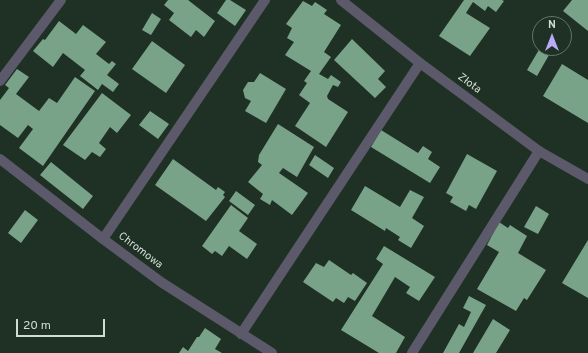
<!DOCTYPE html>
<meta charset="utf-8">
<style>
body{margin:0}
#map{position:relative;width:588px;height:353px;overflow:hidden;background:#1f3025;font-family:Overpass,sans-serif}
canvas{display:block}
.north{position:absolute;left:532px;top:16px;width:40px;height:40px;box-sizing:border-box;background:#1f3025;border:1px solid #66746b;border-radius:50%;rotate:0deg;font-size:11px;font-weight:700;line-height:16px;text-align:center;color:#d0dbd3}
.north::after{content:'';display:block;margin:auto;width:14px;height:18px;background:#b9abf7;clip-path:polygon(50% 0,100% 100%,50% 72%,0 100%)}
.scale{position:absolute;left:16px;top:319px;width:89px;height:18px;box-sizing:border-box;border:2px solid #d0dbd3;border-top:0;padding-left:5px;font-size:12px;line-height:14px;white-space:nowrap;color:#d0dbd3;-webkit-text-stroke:3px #1f3025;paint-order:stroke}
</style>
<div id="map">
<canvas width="588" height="353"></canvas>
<div class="north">N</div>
<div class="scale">20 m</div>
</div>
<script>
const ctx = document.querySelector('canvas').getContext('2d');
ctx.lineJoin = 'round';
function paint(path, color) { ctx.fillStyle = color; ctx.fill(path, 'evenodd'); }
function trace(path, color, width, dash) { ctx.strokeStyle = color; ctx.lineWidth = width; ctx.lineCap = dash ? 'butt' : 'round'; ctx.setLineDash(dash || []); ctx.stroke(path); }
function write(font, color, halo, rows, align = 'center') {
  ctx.font = font + ' Overpass,sans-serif'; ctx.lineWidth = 4; ctx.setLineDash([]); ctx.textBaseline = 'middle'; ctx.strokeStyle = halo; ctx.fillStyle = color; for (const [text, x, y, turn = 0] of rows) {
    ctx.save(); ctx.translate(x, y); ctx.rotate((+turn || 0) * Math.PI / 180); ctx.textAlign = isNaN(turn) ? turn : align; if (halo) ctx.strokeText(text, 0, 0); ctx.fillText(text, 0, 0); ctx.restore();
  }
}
paint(new Path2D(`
 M168 0H188L215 21 204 37 196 30 191 37 169 20 174 13 164 5Z
 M226 0H230L246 10 235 26 217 13Z
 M464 0H502L504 1 496 12 488 6 485 11 473 2 471 5 466 13 490 28 470 56 439 36Z
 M572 0H588V31L563 11Z
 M303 1 312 6 315 2 327 10 324 14 341 25 324 52 331 57 319 74 328 79 331 75 341 82 338 87 333 85 327 96 328 99 348 112 326 147 295 126 310 103 299 95 307 83 304 81 311 71 285 55 294 42 287 38 292 28 286 24Z
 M152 13 161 19 151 35 142 30Z
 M59 21 76 34 83 25 106 42 96 54 109 64 112 61 116 64 107 75 119 84 113 92 102 84 98 90 80 76 85 70 63 53 53 67 33 51 43 39 45 40Z
 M352 39 385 71 378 79 386 87 375 98 334 60Z
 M152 41 185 65 166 93 132 69Z
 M540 48H553L537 76 527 70Z
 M562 64 588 80V123L543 96Z
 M17 69 29 77 16 94 39 111 49 98 57 103 75 77 95 91 43 166 19 148 33 129 28 125 18 138 0 125V100L9 88 5 85Z
 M260 73 286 89 266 123 245 111 251 101 245 98 243 90 248 82H254Z
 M102 93 131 115 117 133 110 127 99 143 106 149 100 157 92 152 85 160 63 145Z
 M150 111 169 124 158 139 139 125Z
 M278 124 314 147 297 177 283 168 279 173 308 193 292 215 272 200 270 205 260 199 263 194 248 182 262 165 258 162 259 155Z
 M381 130 418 153 423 146 432 152 428 159 440 167 430 183 371 147Z
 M467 154 497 171 476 209 469 205 466 211 450 202 453 197 446 193Z
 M315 155 334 168 328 178 309 165Z
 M173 159 216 190 218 187 225 192 223 195 225 197 206 221 155 185Z
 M51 162 93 196 83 209 40 175Z
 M365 186 400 207 410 190 424 197 412 218 424 226 411 248 398 240 400 237 386 228 385 231 351 210Z
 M236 191 255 205 248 215 229 201Z
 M231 205 248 218 239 231 257 244 247 259 229 246 222 256 215 251 212 254 202 246Z
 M536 206 549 214 538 234 524 227Z
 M25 210 38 220 21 243 8 233Z
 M499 222 508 228 510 225 527 236 518 253 546 270 527 300 524 298 516 311 477 289 499 252 487 245Z
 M588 240V298L562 283Z
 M384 246 435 277 419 301 406 293 410 287 395 277 372 316 405 337 396 353H379L341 330 383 264 376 259Z
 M329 260 351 275 353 273 367 283 355 301 348 297 344 303 336 298 333 302 303 282 316 263 324 267Z
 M469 296 486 305 459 353H443L459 324 464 327 471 312 463 308Z
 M493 319 510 330 496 353H473Z
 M205 328 221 339 215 349 222 353H179L183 347 188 351 197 337H199Z`), '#79a388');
trace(new Path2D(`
 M0 81 61 0
 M103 239 265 0
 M241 334 420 63
 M412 353 539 151`), '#5c596a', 10);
trace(new Path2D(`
 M341 0 420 63 539 151 588 179
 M0 159 103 239 161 282 272 353`), '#5c596a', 10);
write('11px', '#d0dbd3', '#1f3025', [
 ["Złota",469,84,37],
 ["Chromowa",140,251,37]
]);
</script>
